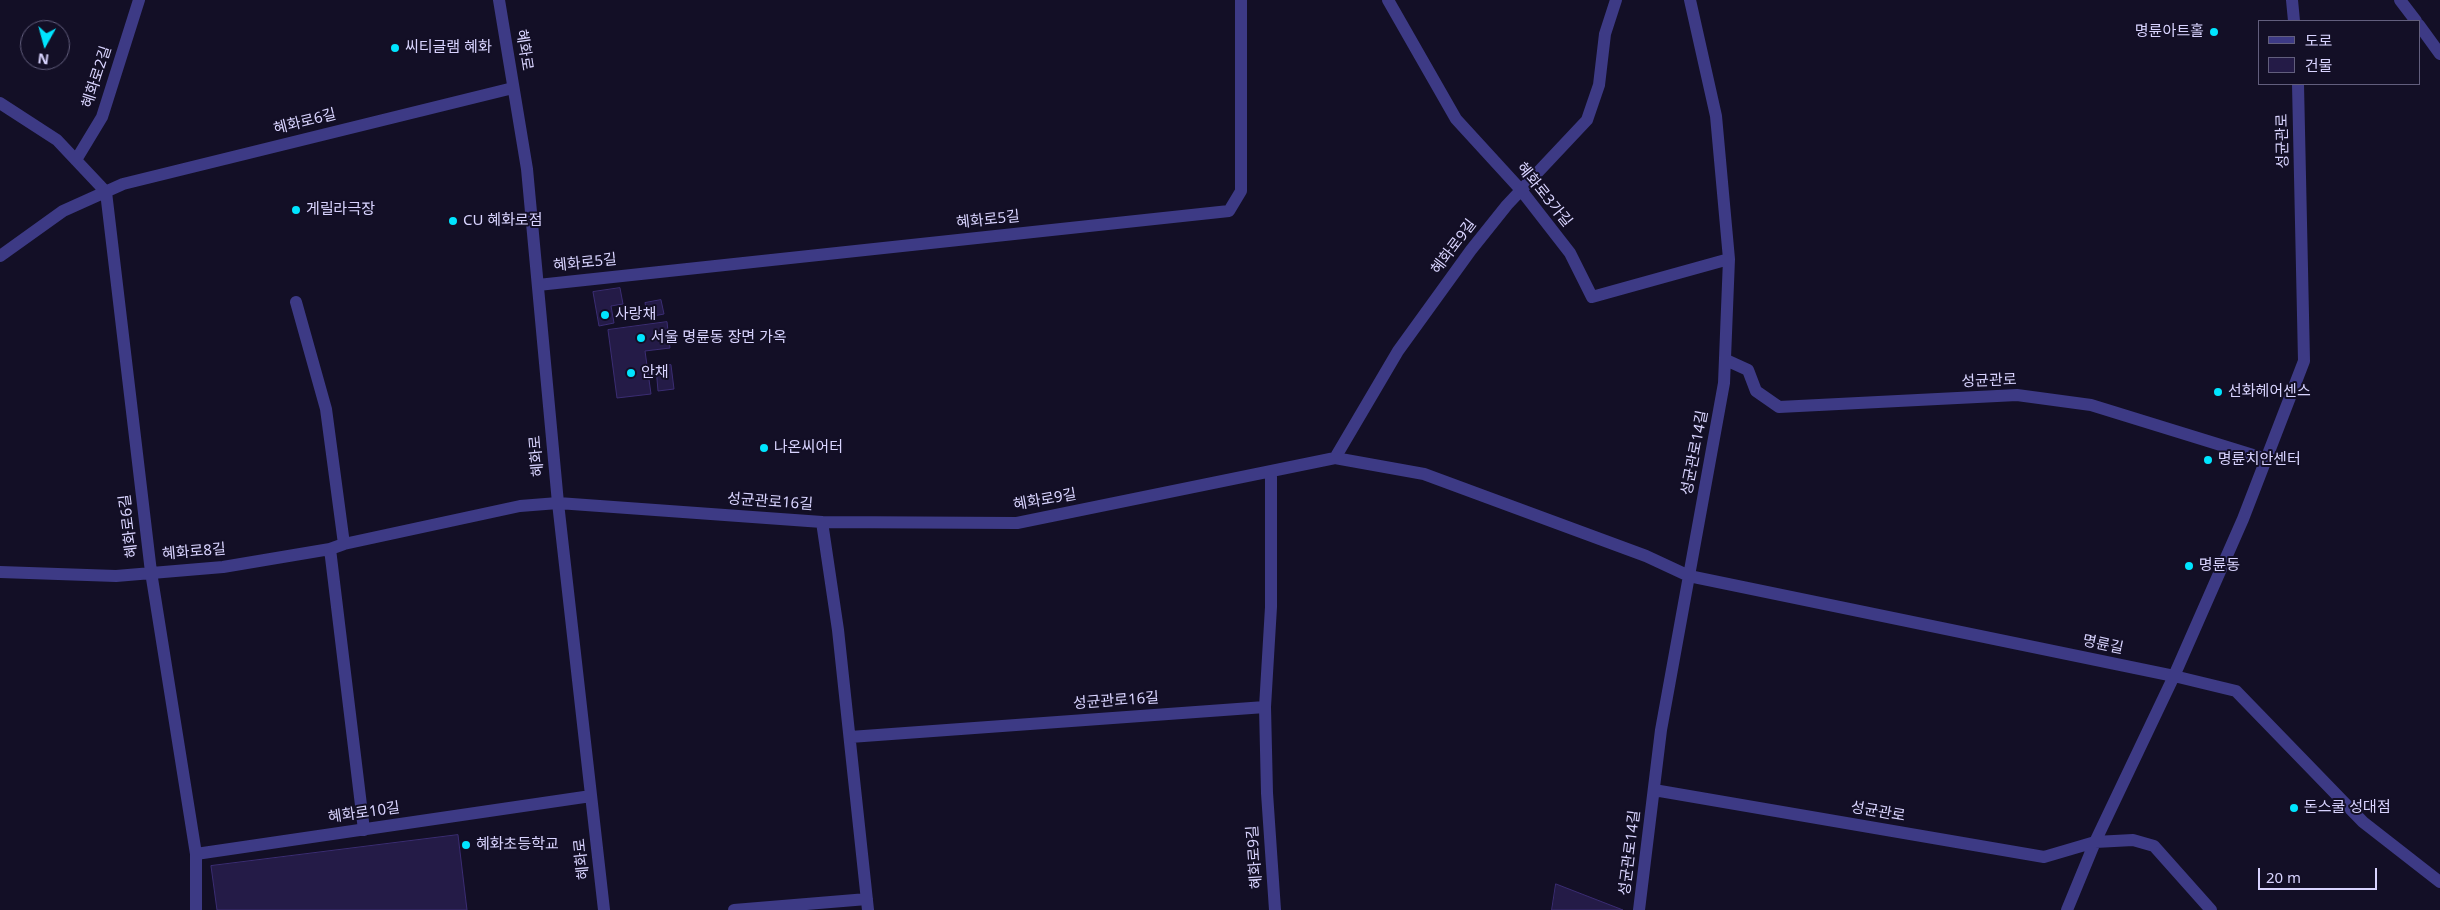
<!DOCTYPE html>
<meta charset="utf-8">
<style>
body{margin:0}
#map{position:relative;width:2440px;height:910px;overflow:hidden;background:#130f26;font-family:"Noto Sans","Noto Sans KR",sans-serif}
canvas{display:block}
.legend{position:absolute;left:2258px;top:20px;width:162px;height:65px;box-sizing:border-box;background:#130f26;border:1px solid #625e7d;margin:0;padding:6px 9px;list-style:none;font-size:15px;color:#d9d4ff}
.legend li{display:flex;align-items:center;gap:10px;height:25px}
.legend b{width:25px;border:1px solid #625e7d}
.north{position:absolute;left:20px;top:20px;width:50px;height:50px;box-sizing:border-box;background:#130f26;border:1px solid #625e7d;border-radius:50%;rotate:187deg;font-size:14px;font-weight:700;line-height:20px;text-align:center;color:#d9d4ff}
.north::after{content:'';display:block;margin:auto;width:18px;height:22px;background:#00e5ff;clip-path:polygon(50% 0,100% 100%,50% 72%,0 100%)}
.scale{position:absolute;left:2258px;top:868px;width:119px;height:22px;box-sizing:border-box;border:2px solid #d9d4ff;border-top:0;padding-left:6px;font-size:15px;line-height:18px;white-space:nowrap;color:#d9d4ff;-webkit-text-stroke:4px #130f26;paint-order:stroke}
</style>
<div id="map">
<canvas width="2440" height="910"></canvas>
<ul class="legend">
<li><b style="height:6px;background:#3d3a85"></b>도로</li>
<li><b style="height:14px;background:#241b47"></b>건물</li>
</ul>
<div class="north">N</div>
<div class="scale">20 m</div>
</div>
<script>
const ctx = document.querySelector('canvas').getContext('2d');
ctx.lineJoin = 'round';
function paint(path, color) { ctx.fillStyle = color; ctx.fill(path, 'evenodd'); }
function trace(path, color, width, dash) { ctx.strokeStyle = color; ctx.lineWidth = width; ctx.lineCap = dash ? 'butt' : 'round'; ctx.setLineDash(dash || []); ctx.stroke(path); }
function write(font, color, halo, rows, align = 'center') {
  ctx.font = font + ' "Noto Sans","Noto Sans KR",sans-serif'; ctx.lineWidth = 4; ctx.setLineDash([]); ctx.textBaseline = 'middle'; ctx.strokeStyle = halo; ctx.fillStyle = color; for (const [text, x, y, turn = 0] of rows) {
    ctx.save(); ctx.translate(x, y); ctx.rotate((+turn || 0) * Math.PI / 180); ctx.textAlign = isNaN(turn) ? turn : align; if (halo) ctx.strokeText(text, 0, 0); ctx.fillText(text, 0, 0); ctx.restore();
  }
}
const building = new Path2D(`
 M620 288 623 304 611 306 614 323 599 326 593 292Z
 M661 300 664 314 648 317 645 303Z
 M667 322 670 348 645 351 651 394 617 398 608 330Z
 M671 365 674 389 658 391 656 367Z
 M458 835 467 910H217L211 866Z
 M1556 884 1623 910H1552Z`);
paint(building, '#241b47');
trace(building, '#3b2d73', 1);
trace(new Path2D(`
 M499 0 527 169 558 503 604 910
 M1388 0 1456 119 1521 190 1570 253 1592 297 1729 259
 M2292 0 2294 21
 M2400 0 2416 21
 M2419 25 2440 54
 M0 103 57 140 106 192 151 572 196 854
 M76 160 102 117 139 0
 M0 256 63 211 123 184 513 88
 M538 285 1229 211 1241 191V0
 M296 302 326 409 344 544
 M1726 360 1748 370 1756 391 1779 407 2017 395 2091 405 2266 459
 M1335 458 1398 351 1471 250 1507 205 1587 120 1599 85 1605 34 1616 0
 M1271 472V607L1265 707 1267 793 1275 910
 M822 522 1017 523 1335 458 1424 474 1646 556 1689 576 2174 676 2236 691 2363 822 2440 882
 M330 549 364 830
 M0 572 116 576 223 567 330 549 344 544 520 506 558 503 822 522 838 630 868 910
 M850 737 1265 707
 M1654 790 2044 857 2095 842 2133 840 2154 846 2211 910
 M196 910V854L591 796
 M734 910 867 899
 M1639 910 1661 730 1724 383 1729 259 1716 116 1690 0
 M2067 910 2095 842 2174 676 2243 519 2304 361 2298 84`), '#3d3a85', 12);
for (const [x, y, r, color] of [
 [2214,32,5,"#00e5ff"],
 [395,48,5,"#00e5ff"],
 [296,210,5,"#00e5ff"],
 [453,221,5,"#00e5ff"],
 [605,315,5,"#00e5ff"],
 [641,338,5,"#00e5ff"],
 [631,373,5,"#00e5ff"],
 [2218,392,5,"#00e5ff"],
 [764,448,5,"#00e5ff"],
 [2208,460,5,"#00e5ff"],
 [2189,566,5,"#00e5ff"],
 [2294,808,5,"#00e5ff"],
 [466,845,5,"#00e5ff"]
]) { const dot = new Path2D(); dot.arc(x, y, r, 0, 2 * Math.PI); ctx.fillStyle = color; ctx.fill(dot); trace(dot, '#130f26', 2); }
write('15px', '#d9d4ff', '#130f26', [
 ["명륜아트홀",2204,32,"right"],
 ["씨티글램 혜화",405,48],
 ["게릴라극장",306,210],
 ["CU 혜화로점",463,221],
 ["사랑채",615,315],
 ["서울 명륜동 장면 가옥",651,338],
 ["안채",641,373],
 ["선화헤어센스",2228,392],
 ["나온씨어터",774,448],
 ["명륜치안센터",2218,460],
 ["명륜동",2199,566],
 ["돈스쿨 성대점",2304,808],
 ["혜화초등학교",476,845]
], 'left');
write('15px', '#d9d4ff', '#130f26', [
 ["혜화로",524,50,81],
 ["혜화로2길",97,77,-72],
 ["혜화로6길",305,122,-14],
 ["성균관로",2283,141,-91],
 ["혜화로3가길",1544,195,51],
 ["혜화로5길",988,220,-6],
 ["혜화로9길",1454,247,-53],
 ["혜화로5길",585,263,-6],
 ["성균관로",1989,381,-2],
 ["성균관로14길",1695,453,-79],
 ["혜화로",537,456,-95],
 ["혜화로9길",1045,500,-10],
 ["성균관로16길",770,502,4],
 ["혜화로6길",129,526,-97],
 ["혜화로8길",194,552,-5],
 ["명륜길",2103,645,12],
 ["성균관로16길",1116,701,-4],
 ["성균관로",1878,812,10],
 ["혜화로10길",364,813,-8],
 ["성균관로14길",1630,853,-83],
 ["혜화로9길",1255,857,-94],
 ["혜화로",582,859,-96]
]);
</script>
